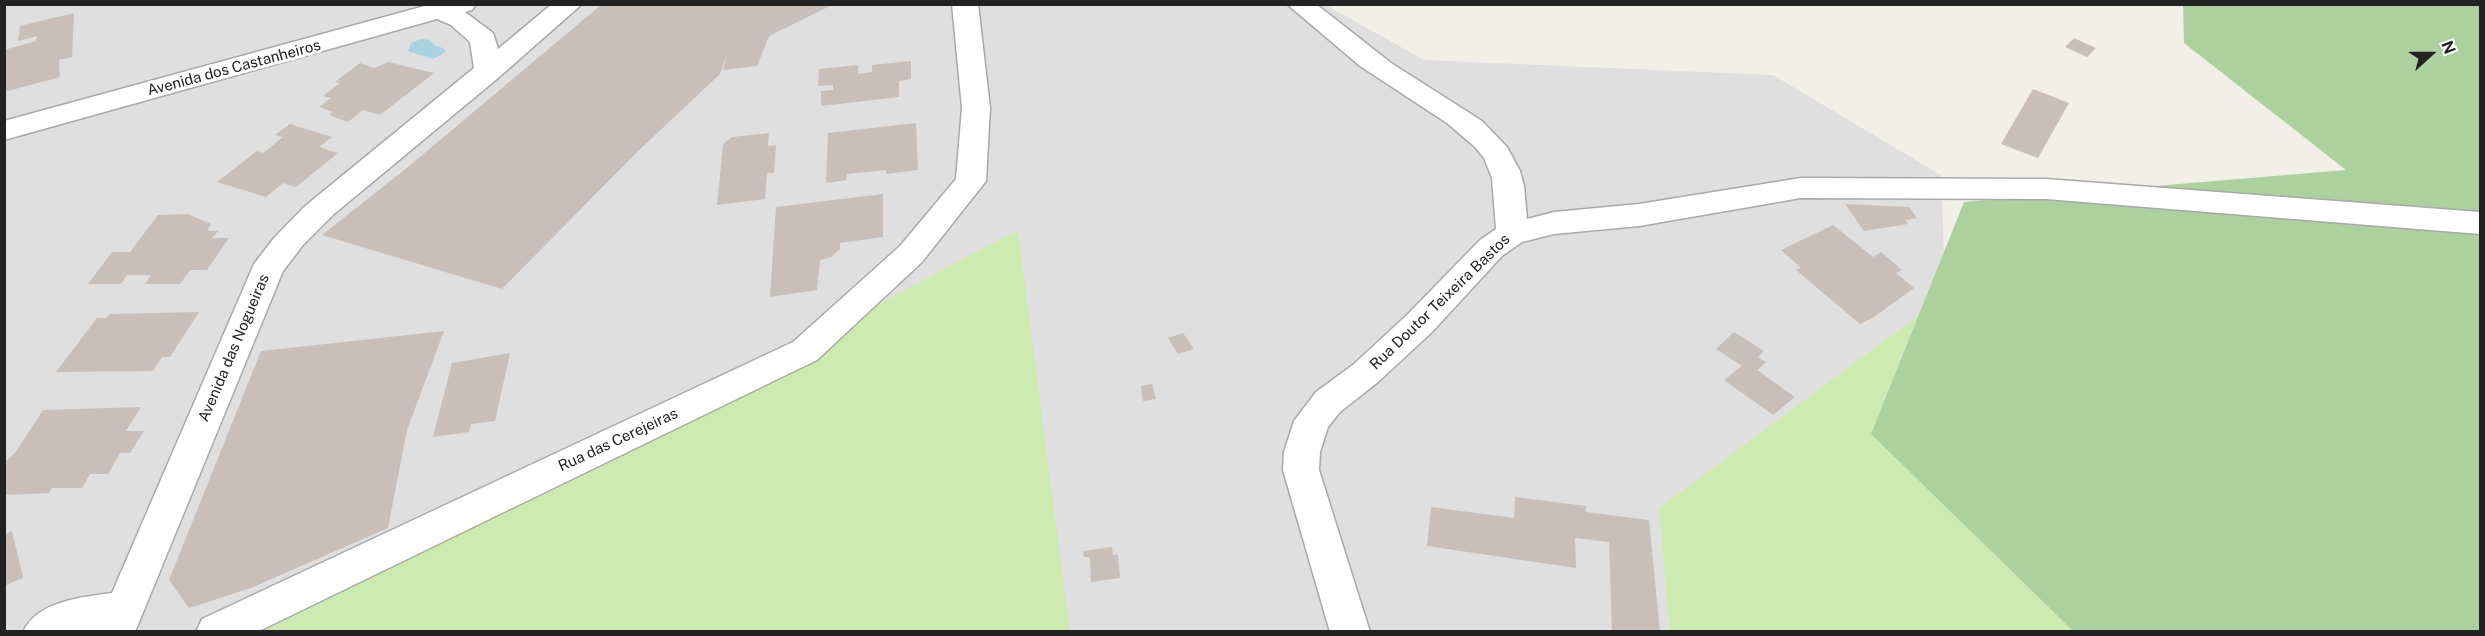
<!DOCTYPE html>
<style>
body{margin:0}
#map{position:relative;width:2485px;height:636px;overflow:hidden;background:#f2efe9;font-family:"Public Sans",sans-serif}
canvas{display:block}
.frame{position:absolute;inset:0;border:6px solid #222;pointer-events:none}
.north{position:absolute;left:2401px;top:24px;width:60px;height:60px;-webkit-text-stroke:4px #fff;paint-order:stroke;rotate:69deg;font-size:16px;font-weight:700;line-height:24px;text-align:center;color:#222}
.north::after{content:'';display:block;margin:auto;width:21px;height:27px;background:#222;clip-path:polygon(50% 0,100% 100%,50% 72%,0 100%)}
</style>
<div id="map">
<canvas width="2485" height="636"></canvas>
<div class="frame"></div>
<div class="north">N</div>
</div>
<script>
const ctx = document.querySelector('canvas').getContext('2d');
ctx.lineJoin = 'round';
function paint(path, color) { ctx.fillStyle = color; ctx.fill(path, 'evenodd'); }
function trace(path, color, width, dash) { ctx.strokeStyle = color; ctx.lineWidth = width; ctx.lineCap = dash ? 'butt' : 'round'; ctx.setLineDash(dash || []); ctx.stroke(path); }
function write(font, color, halo, rows, align = 'center') {
  ctx.font = font + ' "Public Sans",sans-serif'; ctx.lineWidth = 6; ctx.setLineDash([]); ctx.textBaseline = 'middle'; ctx.strokeStyle = halo; ctx.fillStyle = color; for (const [text, x, y, turn = 0] of rows) {
    ctx.save(); ctx.translate(x, y); ctx.rotate((+turn || 0) * Math.PI / 180); ctx.textAlign = isNaN(turn) ? turn : align; if (halo) ctx.strokeText(text, 0, 0); ctx.fillText(text, 0, 0); ctx.restore();
  }
}
paint(new Path2D(`
 M1324 4 1424 60 1773 75 1941 175 1949 388 1954 631H5L4 5Z`), '#e0dfdf');
paint(new Path2D(`
 M1018 230 1070 631H264Z
 M1917 317 1871 434 2073 631H1670L1659 508Z`), '#cdebb0');
paint(new Path2D(`
 M2183 5H2480V631H2073L1871 434 1964 202 2346 170 2184 43Z`), '#add19e');
paint(new Path2D(`
 M421 39 430 40 435 46 443 48 446 52 433 59 408 51 411 43Z`), '#aad3df');
paint(new Path2D(`
 M602 4H834L769 36 757 66 723 70 727 54 720 74 634 155 502 289 322 235 408 167Z
 M74 13 72 57 59 60 60 77 4 92V50L36 41 37 36 18 41 20 26Z
 M2074 38 2096 48 2087 57 2065 47Z
 M911 61V79L899 81V97L821 106V91L833 90V85L818 86 819 69 858 65V74L872 72V65Z
 M388 62 434 73 380 115 363 110 348 122 329 115 333 112 319 107 331 98 323 96 340 83 335 82 360 63 374 68Z
 M2033 89 2069 103 2038 158 2001 144Z
 M916 123 918 170 886 174V170L847 174 846 180 826 183 828 133Z
 M290 124 332 137 319 147 338 153 296 187 283 183 266 197 217 182 257 151 263 153 283 137 275 135Z
 M769 133 768 146 776 145 774 173H767L765 199 717 205 723 144 732 137Z
 M883 194V237L840 243V249L831 257 820 260 817 290 770 297 776 207Z
 M1845 204 1909 207 1917 218 1905 220 1908 224 1864 231Z
 M188 214 211 224 207 231H218L212 238H229L207 270H190L180 284H145L151 275H127L121 284H88L112 252H130L158 215Z
 M1833 225 1873 257 1881 252 1902 270 1896 273 1914 288 1874 317 1860 324 1796 270 1801 268 1781 250Z
 M199 312 170 357H162L153 371 56 372 97 318H106L110 314Z
 M444 331 407 430 388 528 251 588 189 608 169 580 261 351Z
 M1734 332 1764 351 1758 357 1766 362 1757 370 1795 397 1773 415 1724 380 1742 366 1716 349Z
 M1183 333 1194 349 1178 354 1168 338Z
 M510 353 495 421 471 424 469 432 433 437 452 363Z
 M1152 384 1156 399 1143 401 1141 386Z
 M141 407 126 431H144L130 453H120L108 474H90L82 488H52L49 493 4 495V463L15 453 43 410Z
 M1515 497 1586 506V512L1649 520 1660 632H1612L1609 542 1575 538 1576 568 1427 546 1431 507 1514 518Z
 M12 531 23 578 4 586V535Z
 M1112 547 1113 555 1118 554 1120 578 1091 582 1090 557H1084L1083 551Z`), '#c7bfb8');
const minor = new Path2D(`
 M432 4H476L472 10 465 12 493 33 498 49 552 4H582L498 78 334 214 303 245 283 271 135 632H23C37 601 82 597 112 593L254 264 274 238 304 207 474 68 470 42 451 25 437 19 4 140V121Z
 M952 4H978L990 108 986 181 922 262 817 360 257 632H196L202 619 793 342 900 246 956 179 962 108Z
 M1287 4H1316L1391 63 1482 121 1507 147 1520 171 1524 186 1527 219 1554 212 1639 204 1801 178 2046 179 2480 212V234L2046 199 1801 198 1639 226 1554 234 1522 242 1502 256 1432 332 1378 382 1340 412 1328 427 1320 452 1319 470 1370 632H1330L1283 470 1284 452 1294 421 1316 392 1354 364 1408 314 1480 240 1496 229 1492 178 1484 158 1475 147 1447 123 1360 66Z`);
trace(minor, '#a9a9a9', 3);
paint(minor, '#fff');
write('15px', '#222', '#fff', [
 ["Avenida dos Castanheiros",234,68,-15],
 ["Rua Doutor Teixeira Bastos",1440,302,-44],
 ["Avenida das Nogueiras",234,348,-67],
 ["Rua das Cerejeiras",618,440,-25]
]);
</script>
